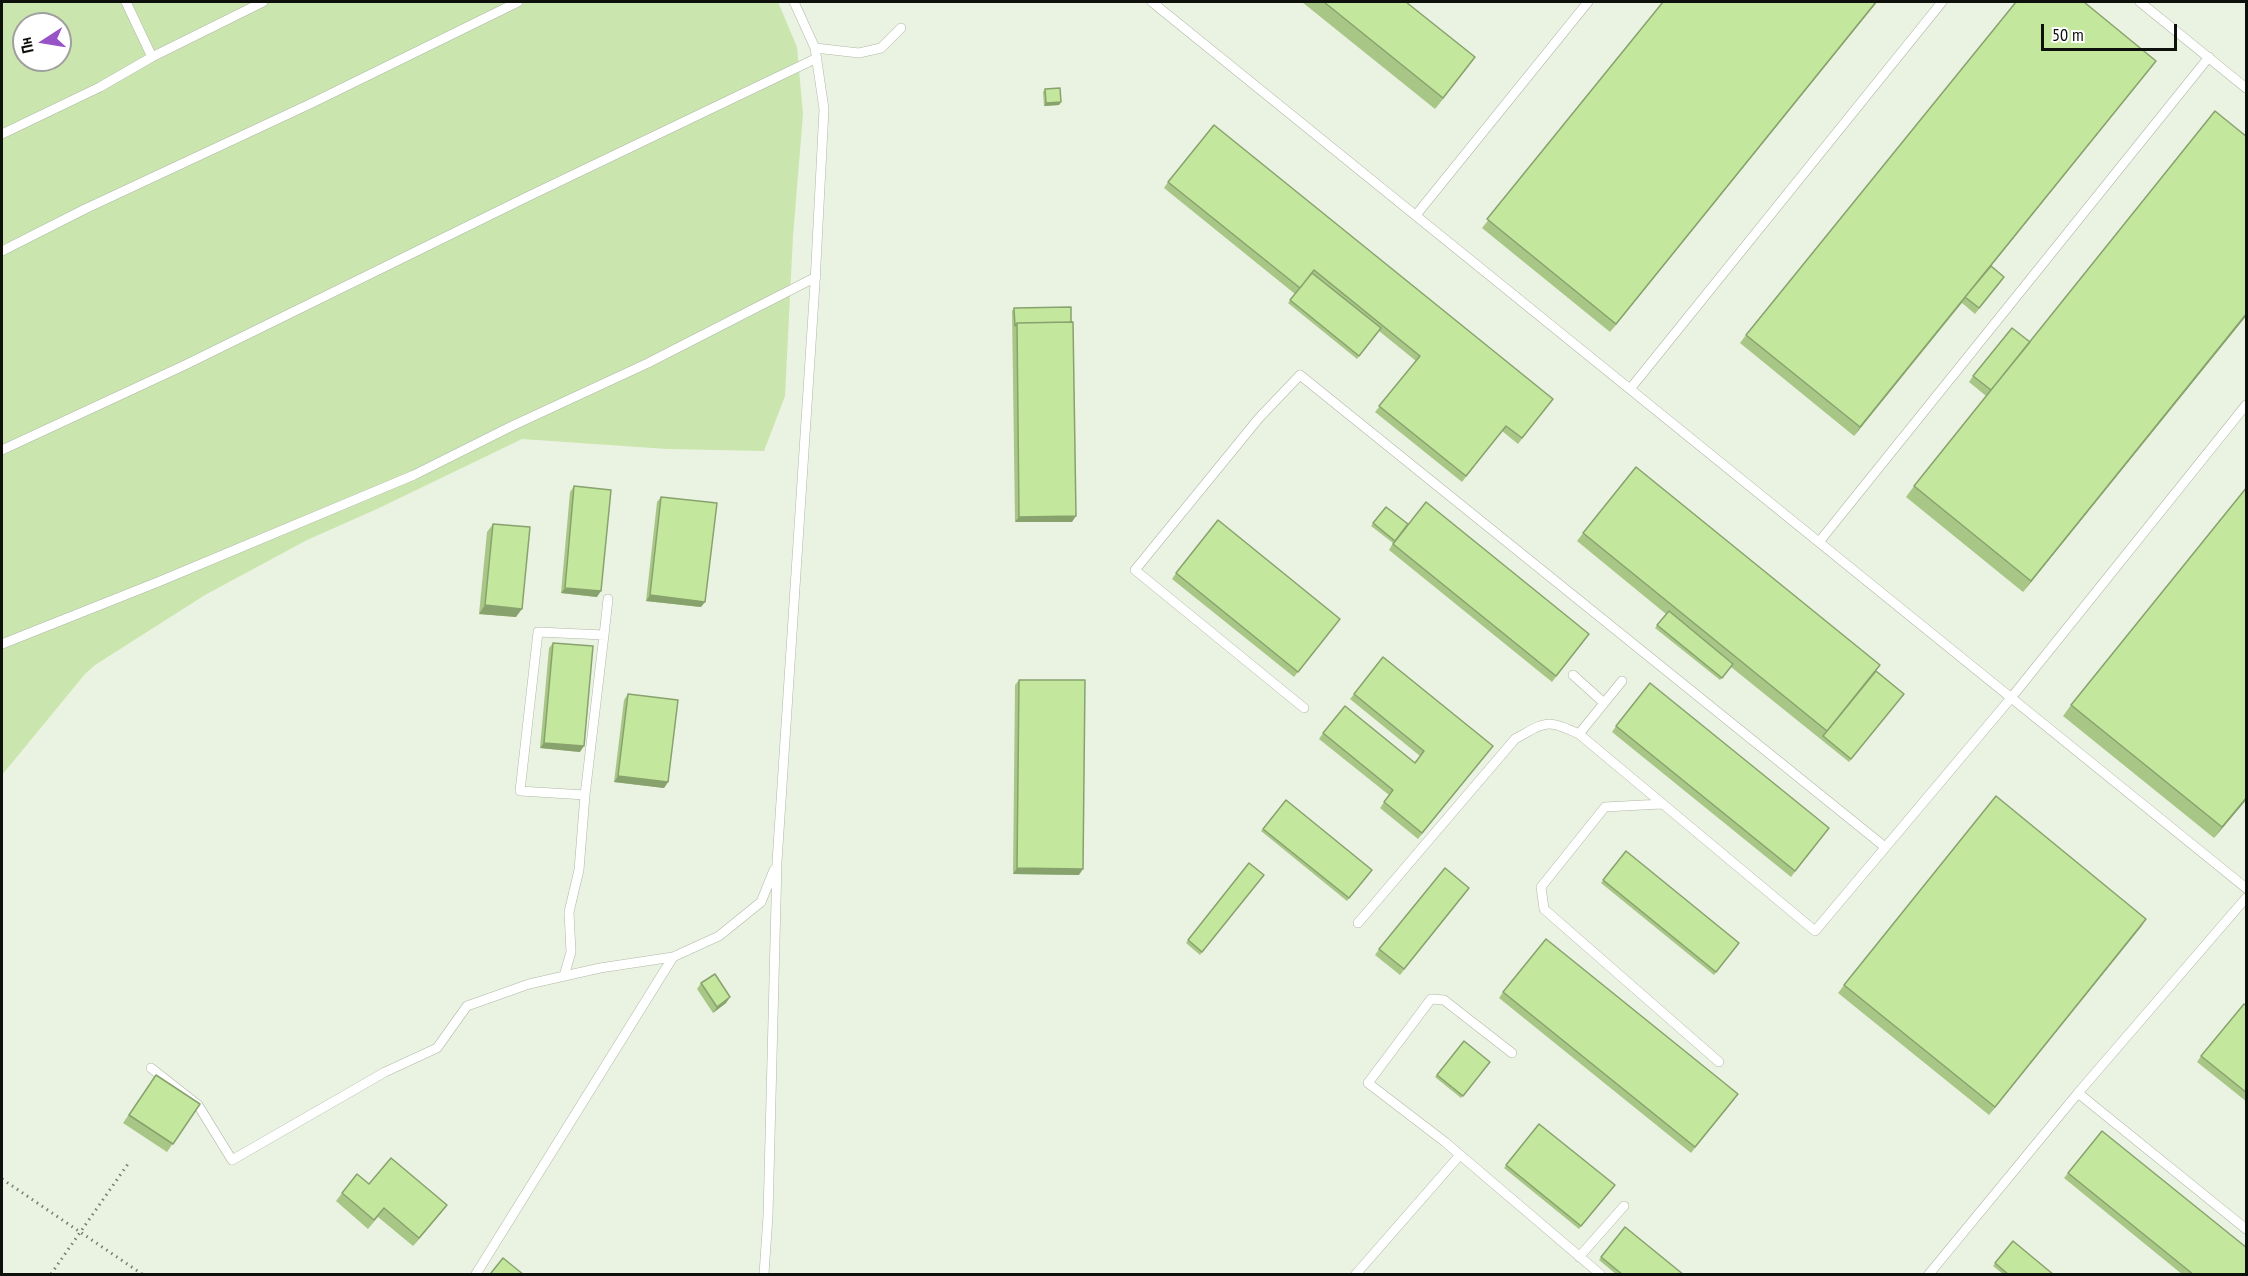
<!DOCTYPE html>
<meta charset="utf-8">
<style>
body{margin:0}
#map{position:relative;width:2248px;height:1276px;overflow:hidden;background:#eaf3e1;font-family:"PT Sans Narrow",sans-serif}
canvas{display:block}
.frame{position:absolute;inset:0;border:3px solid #0e110b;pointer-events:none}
.north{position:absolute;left:12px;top:12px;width:60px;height:60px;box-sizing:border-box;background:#fff;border:2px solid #9fa09d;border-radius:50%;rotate:258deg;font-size:16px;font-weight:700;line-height:24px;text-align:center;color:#0e110b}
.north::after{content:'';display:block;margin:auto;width:21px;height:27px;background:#9853c7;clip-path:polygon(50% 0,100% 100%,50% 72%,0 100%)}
.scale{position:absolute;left:2041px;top:24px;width:136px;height:27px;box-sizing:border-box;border:3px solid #0e110b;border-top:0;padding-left:8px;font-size:18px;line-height:21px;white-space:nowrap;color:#0e110b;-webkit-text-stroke:4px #fff;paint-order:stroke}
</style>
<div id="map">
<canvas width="2248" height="1276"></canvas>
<div class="frame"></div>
<div class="north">Пн</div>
<div class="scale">50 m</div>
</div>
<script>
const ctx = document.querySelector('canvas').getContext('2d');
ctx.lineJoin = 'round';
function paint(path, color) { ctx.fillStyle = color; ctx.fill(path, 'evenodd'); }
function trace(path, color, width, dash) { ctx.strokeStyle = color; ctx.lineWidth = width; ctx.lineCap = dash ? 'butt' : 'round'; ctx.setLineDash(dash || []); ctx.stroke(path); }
paint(new Path2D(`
 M2 2H778L797 47 803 114 793 236 785 396 764 451 667 449 522 439 377 509 307 540 205 595 95 665 85 674 2 775ZM24 24H60V60H24Z`), '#cae5ae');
const service = new Path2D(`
 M1152 2 2246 888
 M2140 2 2246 88
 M815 48 859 53 881 48 901 28
 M152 57 263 2
 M2 134 100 87 152 57 126 2
 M1416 215 1588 2
 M2 251 85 209 312 103 518 2
 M1630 389 1942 2
 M2 450 185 365 529 196 817 58
 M1819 542 2209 57
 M2 644 158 582 414 475 512 426 648 363 816 277
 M1573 675 1604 703
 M1304 708 1135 570 1259 418 1300 375 1885 847
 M1579 734 1622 681
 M585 795 604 635
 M1661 804 1605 807 1541 887 1544 909 1719 1062
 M1358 923 1515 739C1546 722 1546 718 1579 734L1815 931 2011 698 2246 405
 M564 976 571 952 569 912 579 870 585 795 520 791 538 632 604 635 608 599
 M1512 1053 1444 1000 1431 999 1368 1083 1445 1142 1600 1274
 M151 1068 198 1105 232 1160 385 1072 437 1048 467 1006 529 984 600 968 673 957 719 936 761 902 774 870
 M2078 1093 2246 898
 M1579 1257 1624 1206
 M476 1274 673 957
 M764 1274 768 1216 777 862 815 283 824 109 815 48 794 2
 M1356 1274 1460 1155
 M1929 1274 2078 1093 2246 1229`);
trace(service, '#afb8a6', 10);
trace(new Path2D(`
 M2 1179 142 1274
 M51 1274 130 1161`), '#787e72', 3, [1.5, 4.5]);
trace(service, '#fff', 9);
paint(new Path2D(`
 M1302 2H1406L1475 57 1435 109Z
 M1663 2H1877L1610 332 1482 228Z
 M2156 61 1991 266 2004 277 2000 283 1975 314 1962 303 1854 436 1740 343 1746 335Z
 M1045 89 1061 102 1059 105 1044 106 1043 92Z
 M2247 137V315L2023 592 1906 497 1914 486 1986 396 1969 382 1973 376 2030 342Z
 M1168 182 1553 399 1518 444 1502 431 1462 482 1375 412 1416 361 1379 331 1357 359 1288 303 1295 294 1164 188Z
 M1014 308 1072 522H1015L1012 311Z
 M574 486 597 597 561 593 570 492Z
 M2247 487V799L2214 838 2063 716 2071 705Z
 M661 497 701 607 646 601 657 502Z
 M1386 507 1408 524 1585 640 1552 682 1389 550 1393 543 1371 526Z
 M493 524 516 617 479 614 487 532Z
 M1583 533 1876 671 1904 694 1849 762 1731 667 1720 680 1655 628 1666 614 1577 541Z
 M1176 573 1340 619 1294 677 1172 579Z
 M553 643 580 752 540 748 549 648Z
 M1019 680 1079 875 1013 874 1015 685Z
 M628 694 668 782 664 788 614 782 624 700Z
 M1354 694 1493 746 1418 839 1380 808 1389 795 1319 739 1323 733 1415 763 1420 756 1350 699Z
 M1616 726 1829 828 1791 877 1612 732Z
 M1286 800 1372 870 1347 901 1261 831Z
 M1626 851 1739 943 1714 975 1601 883Z
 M1249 863 1264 875 1200 955 1186 943Z
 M1465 894 1400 975 1375 955 1379 949Z
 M2146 919 1989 1115 1838 993 1844 985Z
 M701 983 730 997 726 1003 713 1013 697 989Z
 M1503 992 1734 1100 1691 1153 1499 998Z
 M2247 1006V1102L2197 1062 2201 1056Z
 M1464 1041 1490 1062 1461 1098 1435 1077Z
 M156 1075 200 1104 167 1152 123 1123Z
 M1539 1124 1615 1185 1579 1229 1504 1168Z
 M2068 1173 2247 1275H2183L2064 1178Z
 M369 1184 441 1213 413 1246 378 1217 368 1229 336 1201 342 1193Z
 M1625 1227 1684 1275H1617L1599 1260Z
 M2013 1241 2054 1275H2004L1993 1266Z`), '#a8c787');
paint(new Path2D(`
 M1876 2H1877L1610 332 1616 324Z
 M1475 57 1467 68 1435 109 1443 98Z
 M2156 61 2150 69 1854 436 1860 427Z
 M1061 102 1059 105 1044 106 1046 103Z
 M2247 313V315L2023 592 2031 581Z
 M1076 516 1072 522H1015L1019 517Z
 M565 588 601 591 597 597 561 593Z
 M650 595 705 602 701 607 646 601Z
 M485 605 522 609 516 617 479 614Z
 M544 743 584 746 580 752 540 748Z
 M618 776 668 782 664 788 614 782Z
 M2247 797V799L2214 838 2222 827Z
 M1017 868 1083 869 1079 875 1013 874Z
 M2146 919 2141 927 1989 1115 1995 1107Z
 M730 997 726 1003 713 1013 717 1007Z
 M447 1205 441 1213 413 1246 419 1238Z`), '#88a26e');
const building = new Path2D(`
 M1324 2H1406L1475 57 1443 98Z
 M1663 2H1876L1616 324 1487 219Z
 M2016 2H2084L2156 61 1860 427 1746 335Z
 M1060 88 1061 102 1046 103 1045 89Z
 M2215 111 2247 137V313L2031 581 1914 486Z
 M1214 125 1553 399 1522 438 1506 426 1466 476 1379 406 1420 356 1314 270 1300 288 1168 182Z
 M1991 266 2004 277 1979 308 1965 297Z
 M1312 273 1381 328 1359 356 1290 300Z
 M1071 307V322L1017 323 1015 326 1014 308Z
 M1073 322 1076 516 1019 517 1017 323Z
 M2012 328 2030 342 1991 390 1973 376Z
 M1636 467 1880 665 1827 731 1583 533Z
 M574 486 611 490 601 591 565 588Z
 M2247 487V797L2222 827 2071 705Z
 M661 497 717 503 705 602 650 595Z
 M1426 502 1589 634 1556 676 1393 544Z
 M1386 507 1408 524 1395 541 1373 523Z
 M1218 520 1340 619 1298 672 1176 573Z
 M493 524 530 527 522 609 485 605Z
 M1669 611 1733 664 1722 678 1657 625Z
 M553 643 593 646 584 746 544 743Z
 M1383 657 1493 746 1422 833 1384 802 1393 790 1323 733 1345 706 1415 763 1424 751 1354 694Z
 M1876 671 1904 694 1851 759 1823 736Z
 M1019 680H1085L1083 869 1017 868Z
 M1650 683 1829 828 1795 871 1616 726Z
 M628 694 678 700 668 782 618 776Z
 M1996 796 2146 919 1995 1107 1844 985Z
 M1286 800 1372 870 1349 898 1263 829Z
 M1626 851 1739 943 1716 972 1603 880Z
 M1249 863 1264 875 1202 952 1188 940Z
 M1445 868 1469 888 1404 969 1379 949Z
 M1546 939 1738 1094 1695 1147 1503 992Z
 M715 974 730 997 717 1007 701 983Z
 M2244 1004 2247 1006V1093L2201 1056Z
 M1464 1041 1490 1062 1463 1096 1437 1075Z
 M156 1075 200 1104 173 1144 129 1115Z
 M1539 1124 1615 1185 1581 1226 1506 1165Z
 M2102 1131 2247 1248V1275H2194L2068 1173Z
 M391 1158 447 1205 419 1238 384 1208 374 1220 342 1193 357 1174 369 1184Z
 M1625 1227 1684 1275H1623L1601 1257Z
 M2013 1241 2054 1275H2009L1995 1263Z
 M503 1258 524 1275H493L491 1273Z`);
paint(building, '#c3e79d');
trace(building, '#88a26e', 1.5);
</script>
